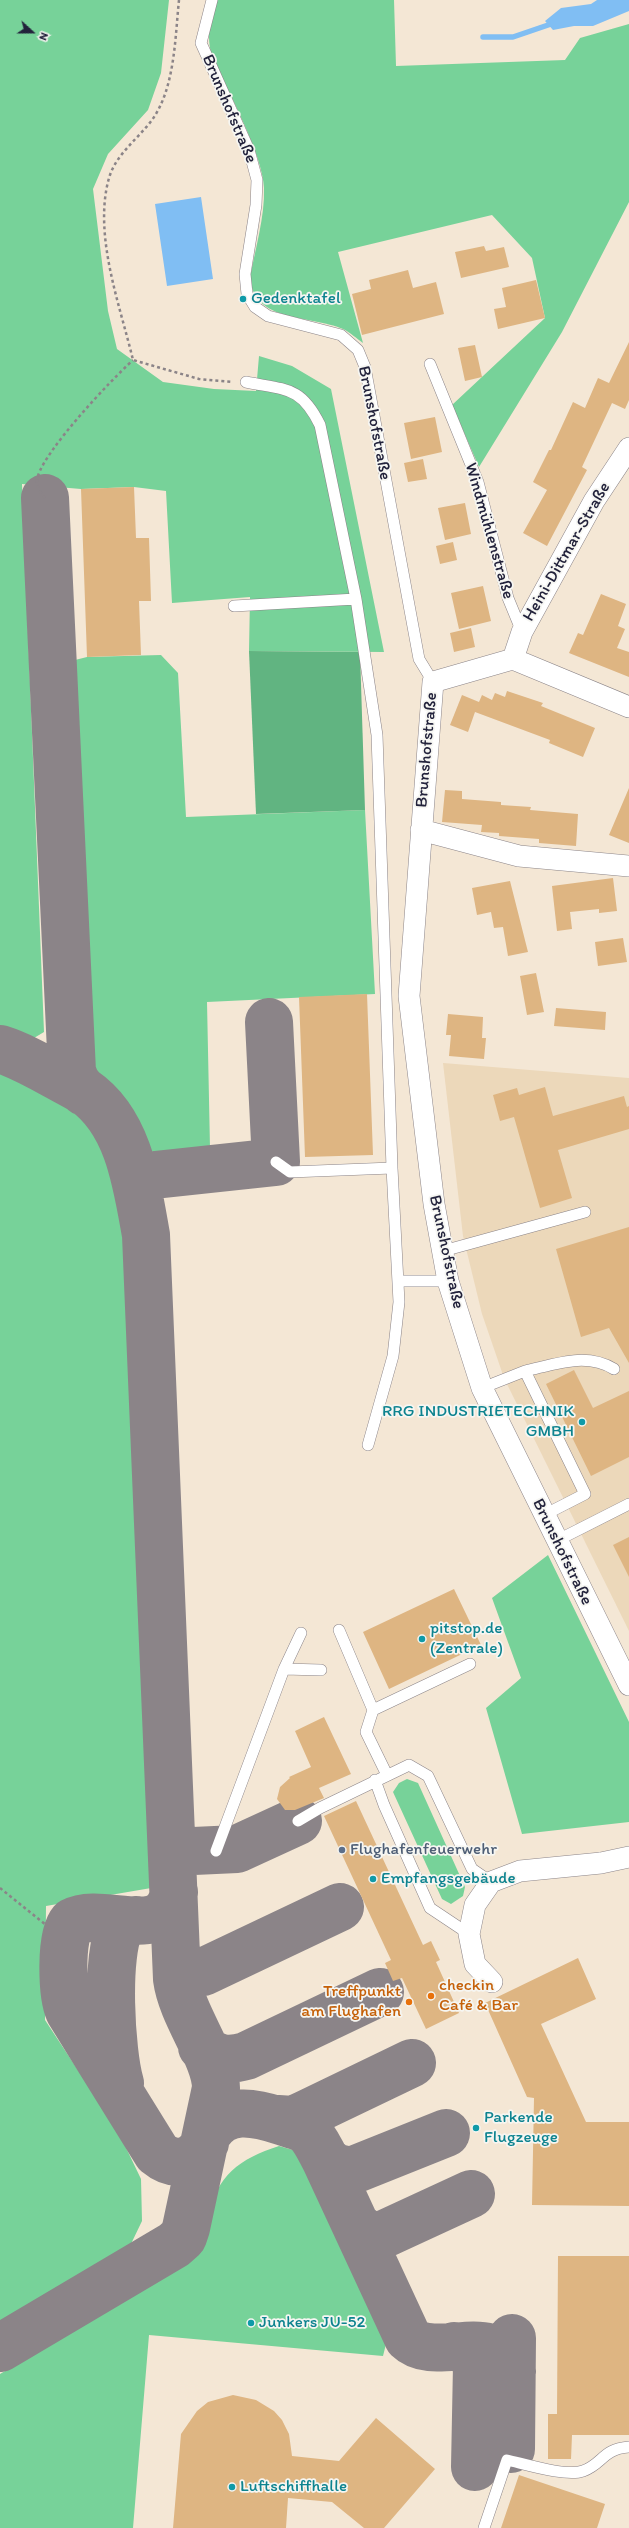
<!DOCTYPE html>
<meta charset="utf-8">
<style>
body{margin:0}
#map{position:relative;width:629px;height:2528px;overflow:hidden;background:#f4e7d5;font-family:Itim,sans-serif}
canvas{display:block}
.north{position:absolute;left:12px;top:12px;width:40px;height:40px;-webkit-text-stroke:3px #f6f6f2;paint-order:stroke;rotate:111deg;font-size:11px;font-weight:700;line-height:16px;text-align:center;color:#22223b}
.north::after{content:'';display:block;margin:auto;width:14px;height:18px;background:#22223b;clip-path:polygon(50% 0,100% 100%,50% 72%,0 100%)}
</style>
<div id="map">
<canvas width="629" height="2528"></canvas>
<div class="north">N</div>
</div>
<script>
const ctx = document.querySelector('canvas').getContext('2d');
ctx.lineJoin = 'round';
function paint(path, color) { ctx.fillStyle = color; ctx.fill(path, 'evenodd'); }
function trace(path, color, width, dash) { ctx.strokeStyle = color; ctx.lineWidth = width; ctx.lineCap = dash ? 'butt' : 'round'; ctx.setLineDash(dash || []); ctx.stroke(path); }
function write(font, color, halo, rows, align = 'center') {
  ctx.font = font + ' Itim,sans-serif'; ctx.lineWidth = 3.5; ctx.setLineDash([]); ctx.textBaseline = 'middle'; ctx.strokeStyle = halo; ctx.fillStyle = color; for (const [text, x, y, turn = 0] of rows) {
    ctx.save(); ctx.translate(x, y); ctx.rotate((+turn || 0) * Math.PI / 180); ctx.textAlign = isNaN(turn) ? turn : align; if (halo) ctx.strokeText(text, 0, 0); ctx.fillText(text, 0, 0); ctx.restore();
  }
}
paint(new Path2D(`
 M443 1063 629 1078V1631L504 1378 482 1314 463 1236Z`), '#ecd8ba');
paint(new Path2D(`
 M0 0H169L161 73 148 110 108 154 93 189 108 311 117 349 163 382 214 389 256 391 259 356 292 366 331 389 384 652 249 651 250 597 172 603 166 491 134 487 81 489 22 484 44 1032 29 1041 0 1031Z
 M217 0H394L396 66 565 60 580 38 629 24V202L562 332 479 467 452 405 545 318 532 258 492 215 338 252 363 343C357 339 350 332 343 329 311 315 254 323 250 278 255 249 265 217 264 188 263 155 227 89 212 57 206 33 210 23 217 0Z
 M161 655 178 673 186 817 365 810 375 994 207 1002 210 1148 153 1152 139 1143 88 1060 71 661 87 657Z
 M0 1072 58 1101 88 1123 114 1170 129 1234 157 1887 46 1906 45 2020 118 2131 141 2179 142 2221 130 2246 0 2323Z
 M548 1555 629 1722V1822L522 1834 486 1708 521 1678 492 1598Z
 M407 1779 418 1783 465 1887 463 1896 451 1904 442 1899 393 1792 399 1783Z
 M279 2146 293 2150 306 2158 385 2331 387 2340 383 2356 149 2335 133 2528H0V2374L190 2259C202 2247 204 2234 208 2218 217 2175 239 2159 279 2146Z`), '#77d299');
paint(new Path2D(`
 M249 651 360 652 365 810 256 814Z`), '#61b481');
paint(new Path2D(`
 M597 0H629V11L593 26H574L553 30 545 21 561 8 591 4Z
 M201 197 213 279 167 286 155 204Z`), '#80bef3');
trace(new Path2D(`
 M483 37H513L554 23`), '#80bef3', 5.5);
trace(new Path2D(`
 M45 498 72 1072 76 1082 84 1092
 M0 1049C19 1055 37 1065 55 1075 64 1080 74 1085 84 1091 129 1122 137 1185 146 1235L177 1979C182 2016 216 2057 216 2088L186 2228 183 2237 174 2245 0 2348
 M136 1177 276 1162 269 1022
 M172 1852 237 1849 298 1821
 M174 1892C165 1945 104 1905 72 1922 60 1936 62 1995 69 2011L157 2153C175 2168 194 2163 205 2143
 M176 1951C180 1965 188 1972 203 1972L340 1907
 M202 2047C215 2060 229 2061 246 2056L380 1992
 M120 2083C111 2054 105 1951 121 1927L136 1920
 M278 2119 293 2120 306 2114 412 2063
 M208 2133C225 2106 254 2112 281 2121 290 2124 300 2126 307 2131 315 2138 320 2150 325 2159L408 2338C436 2365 496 2321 512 2371
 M325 2159 334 2167 351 2171 446 2133
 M357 2226 368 2235 380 2236 471 2194
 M454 2346C465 2349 472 2354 477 2365L475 2467
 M511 2449 512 2338`), '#8b8488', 48);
paint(new Path2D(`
 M484 246 486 251 504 247 509 267 461 278 455 252Z
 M408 270 413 288 436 282 444 314 362 335 352 294 371 289 369 280Z
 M536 280 545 318 498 329 494 309 506 307 502 288Z
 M629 342V400L625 409 612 403 582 467 587 470 547 546 523 533 547 490 533 482 549 450H551L573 402 585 408 598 378 609 383Z
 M475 345 482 377 465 381 458 348Z
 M435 417 442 452 411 459 404 423Z
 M423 459 427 479 408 482 404 463Z
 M134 487 136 538H149L151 601H139L141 655 87 657 81 489Z
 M465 503 471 534 445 540 438 508Z
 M453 542 457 560 440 564 436 546Z
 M483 586 491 621 459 629 451 593Z
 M601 594 626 604 618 626 625 629 617 648 629 652V677L569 653 578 633 583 635Z
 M471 628 475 647 454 652 450 633Z
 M507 691 543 703 541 706 595 728 583 757 549 743 550 740 475 712 468 732 450 725 462 695 479 702 482 695 492 700 495 693 505 697Z
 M629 788V843L609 835Z
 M445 790 462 791V799L501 802V805L531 807 530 810 578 814 576 846 539 843V839L499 836V833L481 832 482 825 442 822Z
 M613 878 617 911 599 913V909L570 912 572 929 557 931 552 886Z
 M510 881 528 952 508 956 503 927 494 928 491 912 477 915 472 888Z
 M623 938 627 962 598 966 595 942Z
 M536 973 544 1012 527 1015 520 976Z
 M367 994 373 1155 305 1157 299 997Z
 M556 1008 606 1012 605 1030 554 1026Z
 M448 1014 483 1017 482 1038H486L484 1059 449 1056 451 1035H446Z
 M545 1087 553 1116 624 1096 627 1107 629 1106V1129L558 1150 572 1198 540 1208 514 1117 500 1121 493 1095 517 1088 519 1095Z
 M629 1227V1363L609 1328 581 1337 556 1249Z
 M574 1370 593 1408 629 1391V1457L591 1476 546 1384Z
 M629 1537V1577L613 1545Z
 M454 1589 481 1645 389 1689 363 1632Z
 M324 1717 351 1774 319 1788 324 1798 295 1810H285L277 1799 280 1787 290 1778 289 1777 311 1767 295 1731Z
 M356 1801 423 1945 431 1941 440 1960 436 1962 459 2013 426 2029 402 1978 393 1981 385 1963 391 1960 324 1816Z
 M578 1958 596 1999 541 2024 586 2122H629V2206L532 2205 534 2098 527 2097 485 2003Z
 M558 2256H629V2435H572L571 2459H548V2414H557Z
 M233 2395 256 2400 274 2411 282 2420 289 2434 292 2456 339 2461 376 2418 435 2469 384 2528H364L332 2502 288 2498 286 2528H173L181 2434 197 2411 208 2402Z
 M519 2475 605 2504 597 2528H501Z`), '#deb582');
const service = new Path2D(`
 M212 0 201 43 249 150 257 180 256 205 245 274 247 294 255 307 268 316 341 335 358 350 365 367 419 659 433 682
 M430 364 478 482 508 598 522 632
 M246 382C286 390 301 386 320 425L356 599 377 735 392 1168 399 1302 393 1356 368 1445
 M234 606 356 599
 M276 1162 290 1172 392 1168
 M443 1251 585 1212
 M399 1281H448
 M525 1371C556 1364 586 1352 614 1369
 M482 1388 525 1371 585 1494 544 1515
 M556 1541 629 1504
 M339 1630 373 1710 366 1732 387 1775
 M284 1669 321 1670
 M373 1710 470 1664
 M375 1780 384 1805 430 1908 469 1934
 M298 1821 320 1808 409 1765 428 1776 472 1869 491 1882
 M216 1851 284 1669 301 1633
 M484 2528 507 2460C525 2464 566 2477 583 2471 603 2464 602 2449 629 2447`);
const minor = new Path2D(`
 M513 659 522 632 594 501 629 448
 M629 707 513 659 433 682 409 996 434 1204 448 1281 482 1388 629 1685
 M421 830 519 856 629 866
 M492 1982 475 1964 469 1934 475 1905 491 1882 520 1871 601 1863 629 1857`);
trace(service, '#8b8488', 12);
trace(minor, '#8b8488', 22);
trace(new Path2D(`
 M179 0C175 38 175 88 152 120 137 140 116 154 109 178 93 235 120 305 133 360L199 379 232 382
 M45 498C40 492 35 485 38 476 46 449 110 381 133 360
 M0 1888 46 1925`), '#8b8488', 2.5, [3, 3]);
trace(service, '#fff', 11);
trace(minor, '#fff', 21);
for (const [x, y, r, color] of [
 [243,299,4,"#0f9aa8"],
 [582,1422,4,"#0f9aa8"],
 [422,1639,4,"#0f9aa8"],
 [342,1850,4,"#5c6f8a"],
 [373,1879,4,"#0f9aa8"],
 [431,1996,4,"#e8710a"],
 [409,2002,4,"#e8710a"],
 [476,2128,4,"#0f9aa8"],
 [251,2323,4,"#0f9aa8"],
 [232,2487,4,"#0f9aa8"]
]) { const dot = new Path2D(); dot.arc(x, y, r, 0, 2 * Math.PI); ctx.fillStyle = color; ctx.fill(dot); trace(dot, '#f6f6f2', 1.5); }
write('17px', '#22223b', '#f6f6f2', [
 ["Brunshofstraße",229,109,67],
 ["Brunshofstraße",374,423,79],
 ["Windmühlenstraße",489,531,74],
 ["Heini-Dittmar-Straße",567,552,-60],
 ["Brunshofstraße",427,750,-85],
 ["Brunshofstraße",446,1252,78],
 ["Brunshofstraße",562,1552,64]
]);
write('17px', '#0d838f', '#f6f6f2', [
 ["Gedenktafel",251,299],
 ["RRG INDUSTRIETECHNIK",574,1412,"right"],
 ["GMBH",574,1432,"right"],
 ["pitstop.de",430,1629],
 ["(Zentrale)",430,1649],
 ["Empfangsgebäude",381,1879],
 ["Parkende",484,2118],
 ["Flugzeuge",484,2138],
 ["Junkers JU-52",259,2323],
 ["Luftschiffhalle",240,2487]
], 'left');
write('17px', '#4e5e75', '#f6f6f2', [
 ["Flughafenfeuerwehr",350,1850]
], 'left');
write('17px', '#c56008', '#f6f6f2', [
 ["checkin",439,1986],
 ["Café & Bar",439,2006],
 ["Treffpunkt",401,1992,"right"],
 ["am Flughafen",401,2012,"right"]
], 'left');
</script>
